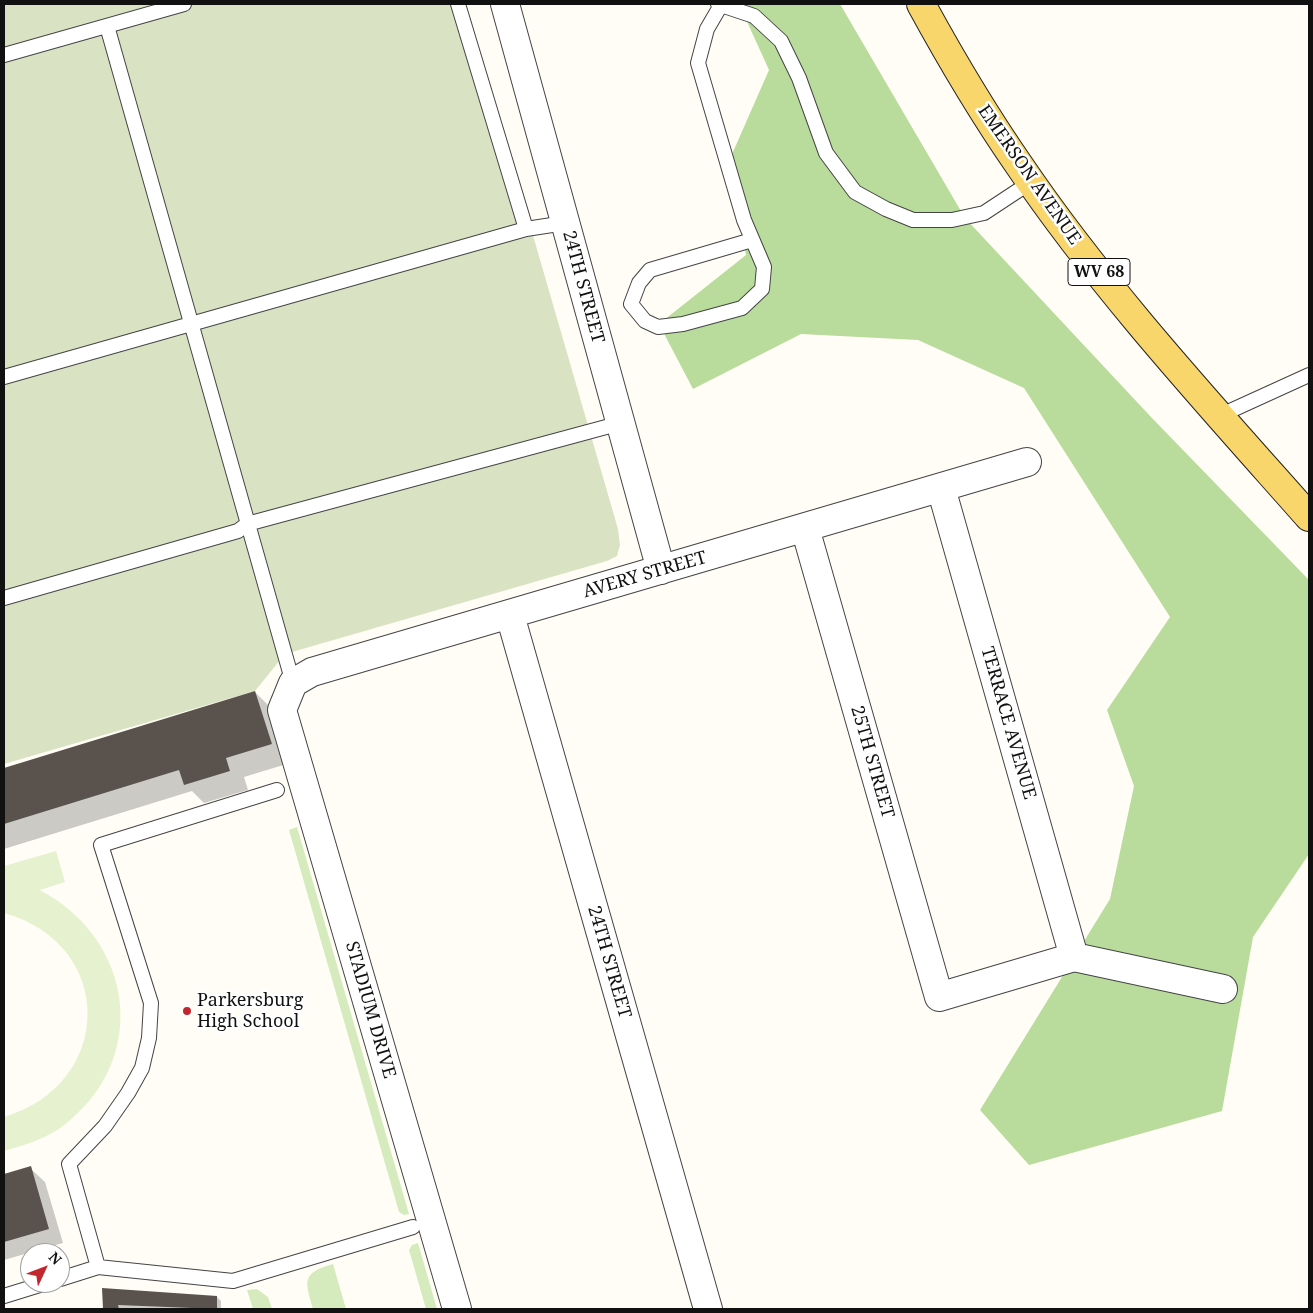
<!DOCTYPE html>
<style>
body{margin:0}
#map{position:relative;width:1313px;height:1313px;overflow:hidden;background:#fffdf5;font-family:"Noto Serif",serif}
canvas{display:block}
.frame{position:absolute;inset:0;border:5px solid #111;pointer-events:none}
.north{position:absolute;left:20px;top:1243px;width:50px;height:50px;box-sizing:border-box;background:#fff;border:1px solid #a0a0a0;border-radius:50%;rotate:47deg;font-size:14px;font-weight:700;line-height:20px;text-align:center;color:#111}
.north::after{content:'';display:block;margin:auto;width:18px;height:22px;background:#c4262e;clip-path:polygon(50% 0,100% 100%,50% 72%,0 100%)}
</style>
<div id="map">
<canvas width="1313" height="1313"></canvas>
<div class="frame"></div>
<div class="north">N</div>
</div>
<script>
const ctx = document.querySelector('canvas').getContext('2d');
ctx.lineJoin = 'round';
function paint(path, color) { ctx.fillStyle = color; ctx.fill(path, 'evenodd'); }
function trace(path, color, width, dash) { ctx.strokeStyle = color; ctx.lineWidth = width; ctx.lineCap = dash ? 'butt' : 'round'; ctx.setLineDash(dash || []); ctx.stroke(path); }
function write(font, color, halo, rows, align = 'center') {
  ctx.font = font + ' "Noto Serif",serif'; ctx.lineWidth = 5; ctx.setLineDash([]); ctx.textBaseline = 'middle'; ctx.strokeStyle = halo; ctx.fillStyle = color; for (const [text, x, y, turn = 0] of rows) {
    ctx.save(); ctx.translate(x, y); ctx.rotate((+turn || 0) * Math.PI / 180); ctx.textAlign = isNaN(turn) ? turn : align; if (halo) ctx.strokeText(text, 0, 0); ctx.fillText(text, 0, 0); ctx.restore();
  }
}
paint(new Path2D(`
 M297 827 409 1214 404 1215 399 1212 289 830Z
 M418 1243 437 1309H426L409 1250 412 1245Z
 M333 1264 346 1309H313C305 1281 301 1273 333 1264Z
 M257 1289 268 1297 272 1309H253L247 1290Z`), '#d5ebbd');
paint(new Path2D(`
 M739 4H840L965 218 1151 417 1309 580V854L1253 937 1222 1111 1029 1165 980 1110 1110 899 1134 786 1107 710 1170 617 1024 388 918 340 801 334 693 389 659 324 746 255 729 161 769 70Z`), '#b9dc9c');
paint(new Path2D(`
 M4 4H466L618 529 620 545 617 556 607 561 285 654 255 691 4 764Z`), '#d9e3c4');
paint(new Path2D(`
 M56 851 65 882 40 890C134 940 151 1059 63 1126 46 1139 24 1145 4 1151V1117C115 1084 116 944 4 913V866Z`), '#e6f2cf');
paint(new Path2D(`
 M255 692 274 711 290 763 244 777 248 790 204 803 192 791 4 849V770Z
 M30 1168 45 1182 63 1243 4 1260V1175Z
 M103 1289 217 1297 221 1301V1309H104Z`), '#0003');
paint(new Path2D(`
 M255 691 272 744 226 758 230 771 184 785 179 770 4 824V768Z
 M31 1166 49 1229 4 1242V1174Z
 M102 1288 217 1296V1309L118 1305 119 1309H103Z`), '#5a524d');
const service = new Path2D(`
 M458 4 526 229
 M718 4 754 16 781 41 799 78 826 153 855 192 886 209 913 220H952L984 213 1031 182
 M721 5 707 29 698 63 744 220 764 267 762 289 742 308 683 324 658 327 645 321 631 304 639 283 650 270 752 240
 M107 26 293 683
 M4 55 184 4
 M4 377 526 229 565 223
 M1219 416 1309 375
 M4 598 238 531 247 524 621 423
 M98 1267 69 1164 105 1126 128 1093 142 1068 149 1038 151 1003 101 845 277 790
 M60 1279 98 1267 233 1281 413 1227
 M4 1296 46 1283`);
const minor = new Path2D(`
 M505 4 661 570
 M941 488 1074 957
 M805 528 939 997 1074 957 1223 989
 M510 615 708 1309
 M457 1309 282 710 293 683 312 672 1027 462`);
const primary = new Path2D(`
 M921 4C951 59 983 113 1019 165 1103 289 1210 405 1309 517`);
trace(service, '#444', 16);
trace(minor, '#444', 30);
trace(primary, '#222', 30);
trace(service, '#fff', 14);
trace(minor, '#fff', 28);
trace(primary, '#f9d66b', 28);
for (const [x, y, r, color] of [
 [187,1011,5,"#c4262e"]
]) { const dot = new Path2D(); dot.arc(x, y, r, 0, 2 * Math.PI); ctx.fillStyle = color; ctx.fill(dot); trace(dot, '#fff', 2); }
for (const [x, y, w] of [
 [1099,272,62]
]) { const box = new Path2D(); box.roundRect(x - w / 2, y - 13.5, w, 27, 4); ctx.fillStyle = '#fff'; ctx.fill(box); trace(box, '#111', 1); }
write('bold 16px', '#111', null, [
 ["WV 68",1099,272]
]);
write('18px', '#111', '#fff', [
 ["EMERSON AVENUE",1029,175,55],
 ["24TH STREET",583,287,75],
 ["AVERY STREET",645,575,-16],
 ["TERRACE AVENUE",1008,723,74],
 ["25TH STREET",872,762,74],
 ["24TH STREET",609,962,74],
 ["STADIUM DRIVE",370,1010,74]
]);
write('18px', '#111', '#fff', [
 ["Parkersburg",197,1001],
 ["High School",197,1022]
], 'left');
</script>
